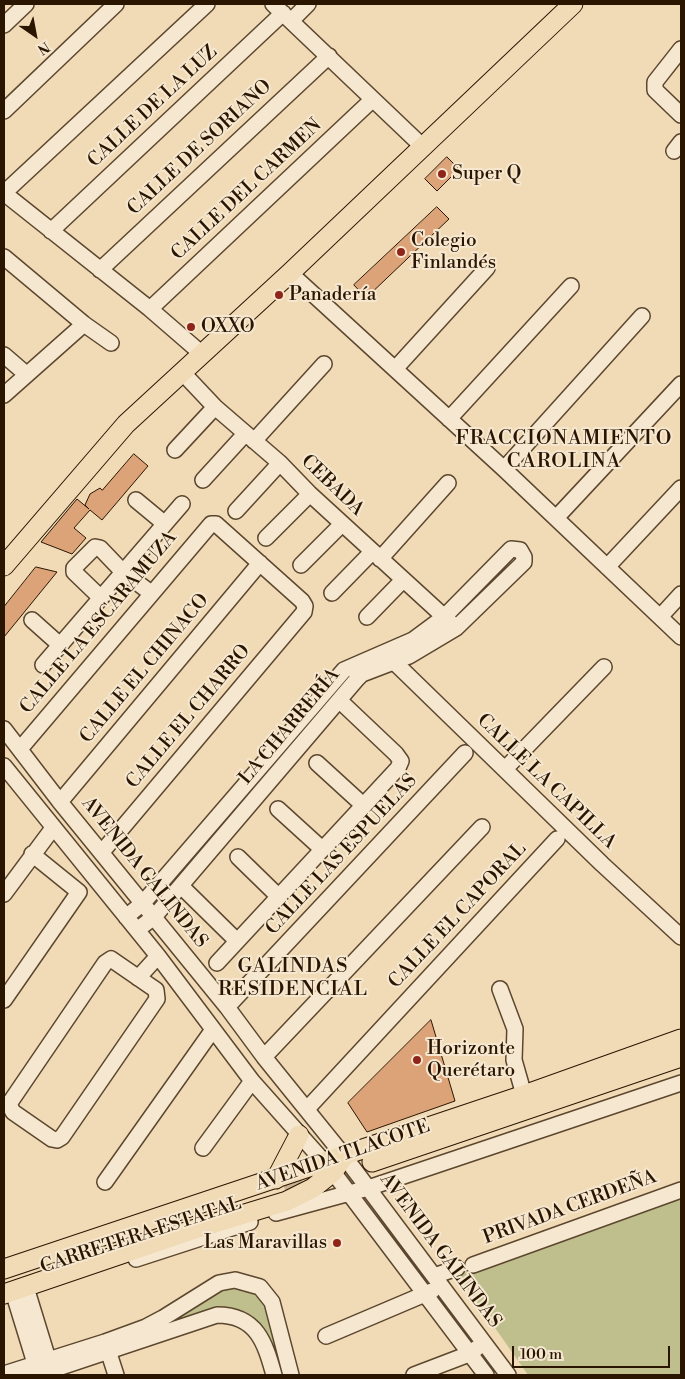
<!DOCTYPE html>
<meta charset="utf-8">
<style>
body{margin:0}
#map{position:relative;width:685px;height:1379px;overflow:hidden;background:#f1dbb7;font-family:"Libre Bodoni",serif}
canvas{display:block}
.frame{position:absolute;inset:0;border:5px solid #2a1500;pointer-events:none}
.north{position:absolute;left:10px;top:10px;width:50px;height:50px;-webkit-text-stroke:4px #f6e8d0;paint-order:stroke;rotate:147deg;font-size:14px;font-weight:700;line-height:20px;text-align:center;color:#2a1500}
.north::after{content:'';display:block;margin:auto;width:18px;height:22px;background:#2a1500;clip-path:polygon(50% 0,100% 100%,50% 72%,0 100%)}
.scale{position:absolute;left:512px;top:1346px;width:158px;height:22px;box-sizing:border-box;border:2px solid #2a1500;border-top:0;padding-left:6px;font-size:15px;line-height:18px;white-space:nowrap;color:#2a1500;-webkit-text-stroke:4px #f6e8d0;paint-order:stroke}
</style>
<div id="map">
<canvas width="685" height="1379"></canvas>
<div class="frame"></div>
<div class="north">N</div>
<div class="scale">100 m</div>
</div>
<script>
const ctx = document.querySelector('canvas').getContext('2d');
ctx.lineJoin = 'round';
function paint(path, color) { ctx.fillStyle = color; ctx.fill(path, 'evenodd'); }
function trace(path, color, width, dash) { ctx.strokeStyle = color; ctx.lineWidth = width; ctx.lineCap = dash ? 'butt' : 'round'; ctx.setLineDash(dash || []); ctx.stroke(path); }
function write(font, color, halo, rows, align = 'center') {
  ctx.font = font + ' "Libre Bodoni",serif'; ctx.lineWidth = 4; ctx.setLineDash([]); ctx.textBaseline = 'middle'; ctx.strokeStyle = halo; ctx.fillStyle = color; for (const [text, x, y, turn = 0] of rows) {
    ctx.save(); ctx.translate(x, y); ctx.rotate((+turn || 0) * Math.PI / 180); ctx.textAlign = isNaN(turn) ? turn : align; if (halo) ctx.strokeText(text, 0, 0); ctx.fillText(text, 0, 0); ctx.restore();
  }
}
paint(new Path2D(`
 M681 1199V1375H528L458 1275Z
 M219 1283 260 1287 291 1375H274L265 1344 226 1315 37 1375H4L105 1342Z`), '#bebf8c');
const building = new Path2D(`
 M447 157 459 169 437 191 425 179Z
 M437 207 449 219 366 298 354 285Z
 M134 454 148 466 102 520 90 510 74 528 86 538 72 554 41 542 77 499 89 509 85 505 90 494 100 488 102 490Z
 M36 567 57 572 4 637V607Z
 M431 1020 455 1101 367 1132 348 1103Z`);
paint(building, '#dca379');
trace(building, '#2a1500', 1);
trace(new Path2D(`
 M285 1190 372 1162`), '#c9b392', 19, [19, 9]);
const minor = new Path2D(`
 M273 4 422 146
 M292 20 308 4
 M4 25 26 4
 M681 49 655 82V90L681 115
 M4 111 116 4
 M674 151 681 142
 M4 193 207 4
 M4 193 150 309 202 354
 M51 231 283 13
 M4 257 84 324 111 343
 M100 270 329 56
 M290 273 504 469 681 637
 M150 309 372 100
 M4 355 26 374
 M395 369 487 268
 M182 372 215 407 280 463 310 494 451 623
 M4 395 84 324
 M449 419 571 286
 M254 441 324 364
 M175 450 215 407
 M504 469 642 316
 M203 480 245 434
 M136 500 165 524
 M236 511 280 463
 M556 518 681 384
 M266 538 310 494
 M380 559 448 483
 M301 565 342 524
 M607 567 681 488
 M332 593 372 552
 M101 598 74 572V568L95 547 100 548 123 572 151 593
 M367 617 403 580
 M660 617 681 594
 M32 620 60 645
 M388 656 602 864 681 937
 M43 665 182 504
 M4 729 60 802 227 1007 264 1057 344 1156 508 1375
 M20 749 211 524H216L302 601 305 606 304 612 102 852
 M317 763 363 805
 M4 766 158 956 252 1081 333 1172 486 1375
 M505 769 604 667
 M60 802 260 563
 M278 809 322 849
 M238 857 278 896
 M181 886 237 941
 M4 894 53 828
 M126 917 143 903 344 670 413 640 444 617 511 549 520 550 524 557V562L456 628 409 656 362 674 357 679 154 917 137 930
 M111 959 156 990 157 999 62 1137 57 1140 52 1139 13 1112 9 1104 105 963Z
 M217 963 398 768 401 761 396 754 340 701
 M138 978 158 956
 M500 989 515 1029 514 1060 524 1095
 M4 1000 79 892 32 854
 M227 1007 465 753
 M264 1057 482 827
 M307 1109 557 839
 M203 1148 252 1081
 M105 1182 212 1031
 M276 1213 368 1188 681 1083
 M136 1259 250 1222
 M473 1265 681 1190
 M434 1276 457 1268
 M28 1294 51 1369
 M15 1298 38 1373
 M326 1336 432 1291
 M106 1344 116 1375
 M4 1374 105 1342 146 1327 163 1318 219 1283 235 1280 260 1287 272 1302 291 1375
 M37 1375 217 1315C257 1315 265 1343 274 1375
 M414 1375 469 1354 477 1348`);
const major = new Path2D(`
 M4 566 126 424 290 273 573 4
 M372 1162 681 1057
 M276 1179 299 1135
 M4 1269 524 1095 681 1039
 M4 1294 189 1231 287 1201 313 1188 333 1172 344 1156`);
trace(minor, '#5c462e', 18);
trace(major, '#2a1500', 21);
trace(minor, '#f6e8d0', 15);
trace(major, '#f1dbb7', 19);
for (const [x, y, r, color] of [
 [442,174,5,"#8f2418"],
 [401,252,5,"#8f2418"],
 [279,295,5,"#8f2418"],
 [191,327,5,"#8f2418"],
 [417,1060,5,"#8f2418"],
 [337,1243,5,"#8f2418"]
]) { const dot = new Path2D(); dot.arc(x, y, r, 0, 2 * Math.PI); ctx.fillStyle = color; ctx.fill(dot); trace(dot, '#f6e8d0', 2); }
write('19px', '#2a1500', '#f6e8d0', [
 ["CALLE DE LA LUZ",153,107,-43],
 ["CALLE DE SORIANO",200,148,-43],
 ["CALLE DEL CARMEN",247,190,-43],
 ["CEBADA",332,486,44],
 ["CALLE LA ESCARAMUZA",99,623,-50],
 ["CALLE EL CHINACO",145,669,-50],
 ["CALLE EL CHARRO",189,717,-50],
 ["LA CHARRERÍA",290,727,-50],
 ["CALLE LA CAPILLA",546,782,44],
 ["CALLE LAS ESPUELAS",342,855,-47],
 ["AVENIDA GALINDAS",144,873,51],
 ["CALLE EL CAPORAL",458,916,-47],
 ["AVENIDA TLACOTE",343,1156,-19],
 ["PRIVADA CERDEÑA",570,1208,-20],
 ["CARRETERA ESTATAL",141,1236,-18],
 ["AVENIDA GALINDAS",440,1251,53]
]);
write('19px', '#2a1500', '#f6e8d0', [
 ["Super Q",452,174],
 ["Colegio",411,241],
 ["Finlandés",411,263],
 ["Panadería",289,295],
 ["OXXO",201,327],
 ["Horizonte",427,1049],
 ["Querétaro",427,1071],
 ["Las Maravillas",327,1243,"right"]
], 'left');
ctx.letterSpacing = '1px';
write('20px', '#2a1500', '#f6e8d0', [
 ["FRACCIONAMIENTO",564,439],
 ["CAROLINA",564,462],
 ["GALINDAS",293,967],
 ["RESIDENCIAL",293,990]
]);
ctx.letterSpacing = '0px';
</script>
